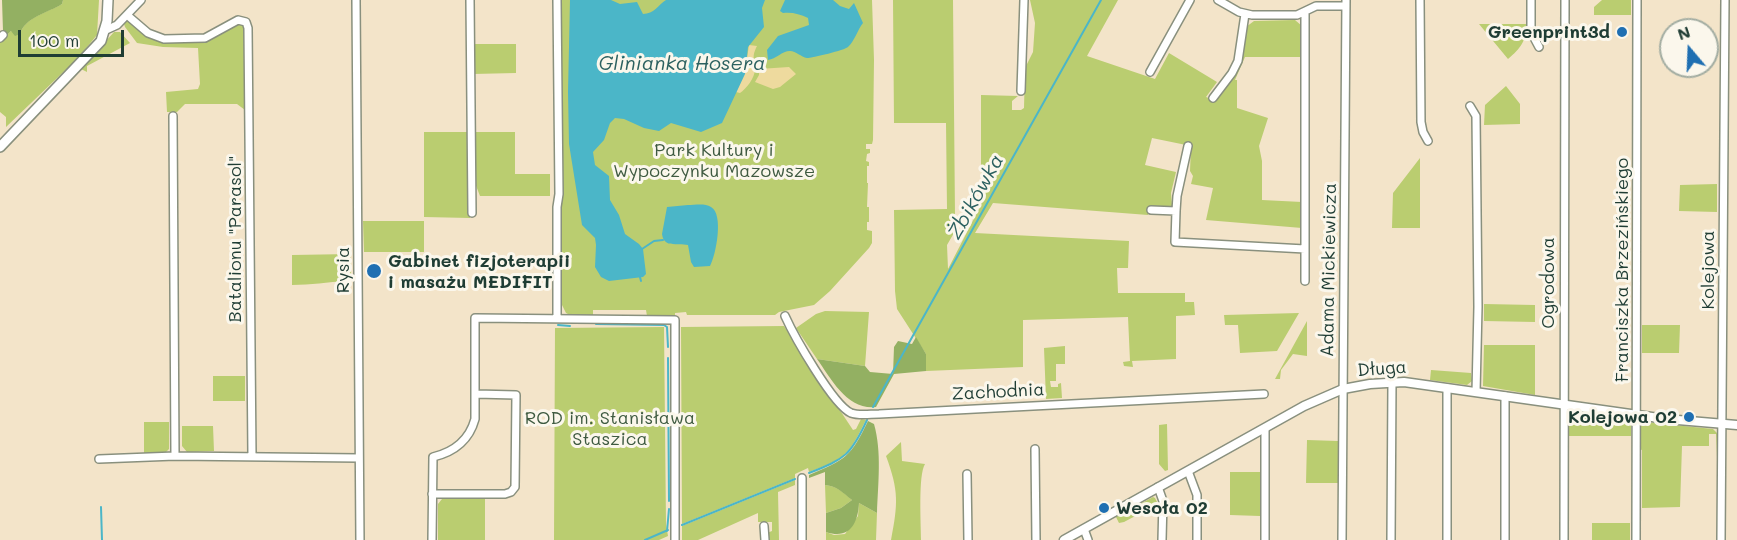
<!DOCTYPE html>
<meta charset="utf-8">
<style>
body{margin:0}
#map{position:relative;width:1737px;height:540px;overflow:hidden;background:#f3e4c9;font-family:Mali,sans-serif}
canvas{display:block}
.north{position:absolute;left:1659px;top:18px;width:60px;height:60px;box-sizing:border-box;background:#fbf7ec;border:2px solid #a3ada2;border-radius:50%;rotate:341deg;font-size:16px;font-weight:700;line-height:24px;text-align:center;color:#1f3d34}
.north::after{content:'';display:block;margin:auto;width:21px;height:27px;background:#1f6fb2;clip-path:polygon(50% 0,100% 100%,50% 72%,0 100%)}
.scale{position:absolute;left:18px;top:30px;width:106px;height:27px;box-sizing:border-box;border:3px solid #1f3d34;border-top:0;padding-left:8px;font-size:18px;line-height:21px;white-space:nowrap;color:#1f3d34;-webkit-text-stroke:4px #fbf7ec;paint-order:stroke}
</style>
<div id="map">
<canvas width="1737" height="540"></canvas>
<div class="north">N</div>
<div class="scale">100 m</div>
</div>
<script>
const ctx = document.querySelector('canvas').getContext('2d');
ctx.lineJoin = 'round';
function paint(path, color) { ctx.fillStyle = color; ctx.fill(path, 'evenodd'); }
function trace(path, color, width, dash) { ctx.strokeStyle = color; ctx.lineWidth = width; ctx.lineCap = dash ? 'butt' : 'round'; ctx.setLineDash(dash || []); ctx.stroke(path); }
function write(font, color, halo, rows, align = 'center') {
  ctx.font = font + ' Mali,sans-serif'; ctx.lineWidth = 6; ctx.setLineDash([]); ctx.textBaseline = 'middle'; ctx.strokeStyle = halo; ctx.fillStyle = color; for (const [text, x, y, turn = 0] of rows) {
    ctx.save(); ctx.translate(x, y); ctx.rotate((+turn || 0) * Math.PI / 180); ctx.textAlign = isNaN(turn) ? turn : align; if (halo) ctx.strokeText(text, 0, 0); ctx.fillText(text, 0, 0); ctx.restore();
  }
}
paint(new Path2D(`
 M63 0H99L97 35 78 58 6 127V117L0 112V42L11 31 20 34C25 17 47 13 62 4Z
 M560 0H872L874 60 873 140 872 144H866V149H870V153L867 154 866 161 869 162V166H867V183H868L867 207H869V222H867V230L872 231V243L869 248 830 291 814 305 779 312 775 315H687L686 312 675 313V316H647L646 310H593V317L572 316 566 313 562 305Z
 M893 0H953L955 216 962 219 947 245 948 269 981 205V95L1018 96 1012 101V110H1021L1024 108 1025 68 1033 52 1035 23 1030 0H1118L1087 56 1155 79 1169 53 1217 82 1206 97 1215 100 1231 80 1246 27 1254 21 1295 20 1302 26V57H1245L1235 80H1237V108L1268 118 1259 146 1262 161V200L1302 202V228L1206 220 1213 188 1191 184 1193 176 1190 171 1191 146 1152 138 1145 165 1176 172 1171 193 1172 205 1171 207 1149 208 1148 215 993 203 975 233 1129 241 1128 268H1117L1118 293H1185V302H1194L1195 315 1176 316V359L1132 361 1133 367 1124 366 1123 362 1130 361 1128 317 1023 320V367L926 371V354L897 309 895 291 894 210 947 209 946 123H894Z
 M1602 0H1631V15H1594V7Z
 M127 20 149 36 159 41 171 42 204 41 239 23 245 27 248 109 245 110 237 104H185L177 112H167L166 92 198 89 200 84 198 48 163 47 137 43 125 27 124 24Z
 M1479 24H1527C1526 41 1521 48 1508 59Z
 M114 32H120L130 43 87 66V72L81 69Z
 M472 44H516V73L473 74Z
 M1506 86 1520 104V124L1484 125 1485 105Z
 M424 132H470V218L424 217Z
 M474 132H515V174H550V196H480L475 183Z
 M1420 158V228H1392L1393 193Z
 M1717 184V212L1679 211 1680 185Z
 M363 221H424V252H364Z
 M351 254V276L347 281C327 282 311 285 292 285V255Z
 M1484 304 1535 305V322L1484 321Z
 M825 311 869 312 865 366 817 359 796 328 816 314Z
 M1299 313 1277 351 1240 353 1238 325H1225L1224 315Z
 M1307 321V356L1293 354 1281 370 1280 379H1275Z
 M1642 325H1680L1679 353H1642Z
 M784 326 853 430 856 429 861 419 866 420C848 456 846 458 809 472L808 468 795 474V478L682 524 681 327Z
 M664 327 666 524 668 536 659 540H554L555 328Z
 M1484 345H1535V395L1483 386Z
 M1065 346V364H1056V381H1050L1051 387H1058V384L1061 383 1062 398 1046 399 1044 348Z
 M1431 370 1471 373 1472 381 1467 385 1430 380Z
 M213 376H245V401H213Z
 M1570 411 1628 419 1631 422V436H1568V413Z
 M144 422H169V449L164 454H144Z
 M1645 422 1713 429 1717 433V457L1716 434H1709V446H1682L1680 507 1642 508V450L1639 449 1640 425Z
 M1167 424 1168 470 1165 471 1159 464V425Z
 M182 426H213L214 451 187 452 182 446Z
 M1307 440 1338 441V483H1306Z
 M901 442 902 461 925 464C918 475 921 524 921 540H891C898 504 899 491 886 456Z
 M1230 472H1260V516L1230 515Z
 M795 480V485L778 492 779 540H767V533L772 531V522H758V513L698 540H682V526Z
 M825 485C837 486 844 493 852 500L841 508 826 513Z
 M1153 497 1155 498 1158 504 1124 522 1119 523 1116 517Z
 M442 499H485V540H438V504Z
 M859 503 877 513 876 540H826V532L834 535 845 534 858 516Z
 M1592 523H1630V540H1592Z`), '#bacd70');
paint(new Path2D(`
 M2 0H63L62 4C48 13 25 17 20 34L15 36 11 31 7 35 3 31Z
 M916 337 926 354V371L894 374 876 407C847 410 832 380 817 359L865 366 870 372 893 374 894 347 898 341 912 344Z
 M868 421 874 424C882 452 878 484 877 513L859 503C858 523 850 540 826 532V513L841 508 852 500C843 493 837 486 825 485V472L809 478V475C845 460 851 457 868 421Z`), '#93b062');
paint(new Path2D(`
 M749 45 757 46C751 58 755 58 755 69 755 78 746 89 740 93L736 92 745 72Z
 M789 67 796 74 780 87 773 89 755 82 759 75V69Z`), '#eeda9e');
paint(new Path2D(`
 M570 0H611L620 4 637 2 643 14C654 14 658 5 666 0H765L762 8 764 27 748 47 745 74 722 123 701 132 671 123 659 131 644 128 624 119 615 118 610 123 604 140 593 152 595 165 609 176 610 200 619 215 625 234 639 244 643 249 646 274 643 277 609 281 601 277 595 267 596 245 595 238 582 225 569 144 568 92Z
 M785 0H833L840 6 849 9 854 3 863 23C858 29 854 42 848 47 845 50 812 58 807 58 801 57 796 51 790 51 782 51 776 59 768 60L767 50 778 36 809 25 808 18C800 14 792 12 783 13L780 11Z
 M688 205C695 205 705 203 711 207 724 214 716 255 710 266L694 267 691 262 688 245C677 242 664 249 662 234L667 207Z`), '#4bb6c8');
trace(new Path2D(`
 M642 249 654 241 663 240
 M640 277 641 281
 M596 324 664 325 667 327 668 347
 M558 325 570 326
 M668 358 669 501
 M873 407 1101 0
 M809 473C845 459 851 455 867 420
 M101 507 102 540
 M682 525 795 479
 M667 531 669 509
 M645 540 668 530`), '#4bb6c8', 2);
const minor = new Path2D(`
 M356 0 360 540
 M470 0 472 213
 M557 0 559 194 557 207V319
 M1218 0 1239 12 1252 15H1297L1316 6H1346
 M1420 0 1421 122 1423 132 1428 141
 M1531 0V32L1539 47
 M127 15 148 33 164 39 205 38 238 20 246 22 248 28 252 456
 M106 30 117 25 141 0
 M0 38 3 35
 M1150 72 1190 0
 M1021 91 1024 0
 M1213 98 1232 73 1238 61 1245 14
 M1470 106 1476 116 1478 307 1476 392
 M173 116 175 456
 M1151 210 1176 211 1177 196 1188 146
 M1176 211 1175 242 1305 249
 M1305 281V12
 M785 316C794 336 833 405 851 413 859 416 870 414 879 414L1264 394
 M1447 388V540
 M1265 428V540
 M1035 449 1036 540
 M99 459 175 456 359 458
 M1188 471 1197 495V540
 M967 474 968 540
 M1158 487 1163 501 1162 540
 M432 494H505L511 492 515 487 516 395 476 394
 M764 526 765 540
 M1084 529 1088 540
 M432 540 433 457C454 452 469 441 475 419V318L675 320V540
 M802 540V478
 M1342 540 1346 0
 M1391 540 1392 382
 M1505 540V396
 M1564 540 1565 0
 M1636 540 1637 0
 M1721 540 1725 0`);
const tertiary = new Path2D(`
 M1064 540 1304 406 1343 389 1370 384 1404 382 1666 419 1737 425`);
const secondary = new Path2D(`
 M0 147 101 41 107 21 108 0`);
trace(minor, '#89907e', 10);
trace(tertiary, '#89907e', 11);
trace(secondary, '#89907e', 12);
trace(minor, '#fff', 7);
trace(tertiary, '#fff', 8);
trace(secondary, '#fff', 9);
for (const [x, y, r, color] of [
 [1622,32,6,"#1f6fb2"],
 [374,271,8,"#1f6fb2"],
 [1689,417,6,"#1f6fb2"],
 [1104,508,6,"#1f6fb2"]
]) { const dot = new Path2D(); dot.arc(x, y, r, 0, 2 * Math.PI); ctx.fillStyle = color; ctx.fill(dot); trace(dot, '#fbf7ec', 2); }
write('bold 18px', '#1f3d34', '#fbf7ec', [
 ["Greenprint3d",1610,32],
 ["Gabinet fizjoterapii",388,261,"left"],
 ["i masażu MEDIFIT",388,282,"left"],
 ["Kolejowa 02",1677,417],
 ["Wesoła 02",1116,508,"left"]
], 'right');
write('18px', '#3e5a40', '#fbf7ec', [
 ["Park Kultury i",714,150],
 ["Wypoczynku Mazowsze",714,171],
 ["ROD im. Stanisława",610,418],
 ["Staszica",610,439]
]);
write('18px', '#1f3d34', '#fbf7ec', [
 ["Batalionu \"Parasol\"",235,239,-90],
 ["Rysia",343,270,-90],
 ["Adama Mickiewicza",1329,270,-89],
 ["Franciszka Brzezińskiego",1622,270,-90],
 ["Kolejowa",1708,270,-90],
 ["Ogrodowa",1548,283,-90],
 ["Długa",1382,369,-4],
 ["Zachodnia",998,392,-3]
]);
write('italic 20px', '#2c6160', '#fbf7ec', [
 ["Glinianka Hosera",682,64],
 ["Żbikówka",976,197,-61]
]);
</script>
